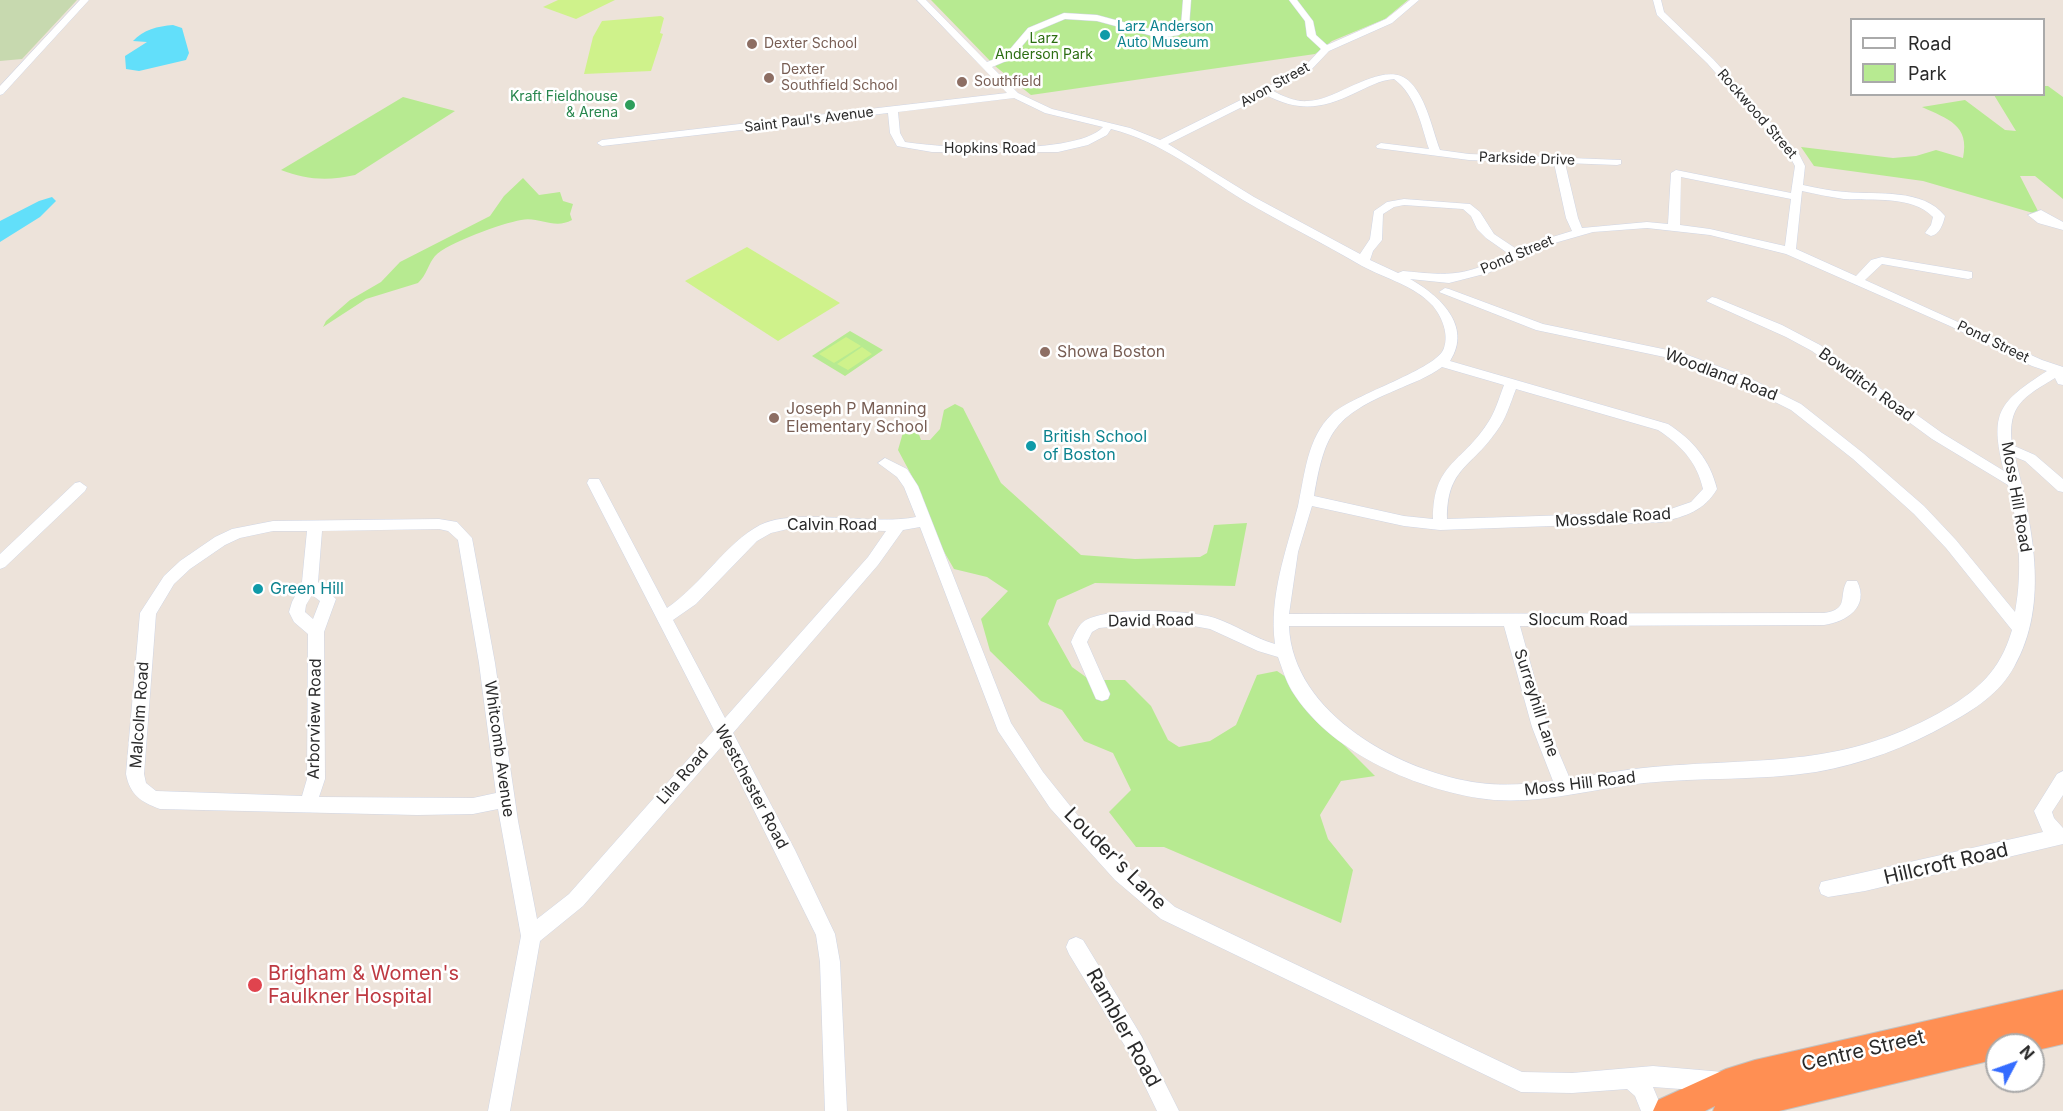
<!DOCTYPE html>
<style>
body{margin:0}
#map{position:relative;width:2063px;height:1111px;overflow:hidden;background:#ede3da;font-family:Inter,sans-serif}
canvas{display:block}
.legend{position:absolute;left:1850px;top:18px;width:195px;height:78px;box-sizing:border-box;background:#fff;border:2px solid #aaa;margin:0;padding:8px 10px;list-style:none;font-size:18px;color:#2a2a2a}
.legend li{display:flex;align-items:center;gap:12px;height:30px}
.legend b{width:30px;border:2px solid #aaa}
.north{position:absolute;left:1985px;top:1033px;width:60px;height:60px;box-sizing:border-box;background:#fff;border:2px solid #aaa;border-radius:50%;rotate:49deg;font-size:16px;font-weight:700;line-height:24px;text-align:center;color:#2a2a2a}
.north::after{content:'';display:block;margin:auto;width:21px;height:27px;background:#356cff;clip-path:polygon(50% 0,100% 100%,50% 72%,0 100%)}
</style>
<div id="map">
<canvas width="2063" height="1111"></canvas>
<ul class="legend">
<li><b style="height:8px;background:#fff"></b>Road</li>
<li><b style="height:16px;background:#b7ea91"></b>Park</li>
</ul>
<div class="north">N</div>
</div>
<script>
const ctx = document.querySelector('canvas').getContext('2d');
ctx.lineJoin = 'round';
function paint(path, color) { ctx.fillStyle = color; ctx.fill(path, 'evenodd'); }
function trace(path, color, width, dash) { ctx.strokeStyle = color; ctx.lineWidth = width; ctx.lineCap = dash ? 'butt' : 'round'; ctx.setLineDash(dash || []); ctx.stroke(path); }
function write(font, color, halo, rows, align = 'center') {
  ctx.font = font + ' Inter,sans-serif'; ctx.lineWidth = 5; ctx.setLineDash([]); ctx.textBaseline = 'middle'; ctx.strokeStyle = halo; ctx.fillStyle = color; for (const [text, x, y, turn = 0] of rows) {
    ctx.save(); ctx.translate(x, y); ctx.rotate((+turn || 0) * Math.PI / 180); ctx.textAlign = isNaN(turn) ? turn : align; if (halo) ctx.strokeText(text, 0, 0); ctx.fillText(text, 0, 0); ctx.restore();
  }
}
paint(new Path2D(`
 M931 0H1408L1385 19 1332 41 1315 54 1031 95 995 66Z
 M2044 86H2048L2063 97V199L2035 176H2020L2040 215 1923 181 1814 166 1801 147 1893 158 1916 156 1936 150 1963 158C1970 125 1948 119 1922 107L1965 100 2005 130 2016 131 1994 95H1975L2044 94Z
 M403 97 455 111 355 175C329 181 306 180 281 170Z
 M523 178 539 195 560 192 563 201 573 204 570 214 572 220C554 230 539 216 521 220 503 223 447 243 435 256 428 264 427 275 418 283L366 299 323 327 326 321 350 300 381 282 400 262 490 216 504 196Z
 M850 331 883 350 845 376 812 356Z
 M955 404 963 408 1001 483 1081 555 1135 559 1200 557 1207 553 1214 525 1247 523 1235 586 1095 583 1057 600 1048 624 1072 667 1090 680H1125L1151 706 1168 740 1179 747 1210 741 1236 725 1257 675 1277 671 1286 677 1304 705 1375 776 1341 781 1320 815 1328 839 1353 870 1341 923 1164 847H1136L1109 812 1131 790 1113 753 1084 741 1062 710 1041 701 990 651 981 619 1008 591 987 577 954 569 924 517 922 495 898 450 904 429 916 426 921 440H930L940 429 944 410Z`), '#b7ea91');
paint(new Path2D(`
 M0 0H77L22 59 0 61Z`), '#c7d9af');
paint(new Path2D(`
 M558 0H615L576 19 543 7Z
 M661 16 664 18 660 33 663 34 651 71 584 74 593 37 602 21Z
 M747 247 840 303 778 341 685 281Z
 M846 337 861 346 834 363 819 354Z
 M862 347 872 354 848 370 837 364Z`), '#cff28b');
paint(new Path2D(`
 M173 25 182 28 189 53 186 60 139 71 126 69 125 56 147 42 133 41C143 30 158 26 173 25Z
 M52 197 56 201 40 217 0 242V221L39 201Z`), '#62dffa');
const minor = new Path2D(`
 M80 0H89L3 94 0 95V86Z
 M917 0H926L987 62 1005 55 1028 28 1064 13 1097 15 1160 32 1174 31 1181 26 1183 0H1191L1189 27 1179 35 1160 38 1097 21 1065 19 1034 32 1011 59 992 67 1018 93 1052 109 1130 128 1160 140 1279 81 1305 66 1321 49 1307 36 1305 21 1289 0H1297L1313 21 1316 35 1327 45 1386 19 1410 0H1419L1392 23 1329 51 1311 70 1273 91C1285 97 1295 102 1308 101 1338 101 1386 56 1411 83 1427 100 1432 129 1440 150L1469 154 1621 160V164L1617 165 1565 163 1578 218 1582 228 1647 222 1668 224 1671 173 1676 170 1791 193 1795 166 1790 157 1707 63 1657 15 1653 0H1661L1664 12 1713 59 1799 154 1805 166 1803 185C1817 188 1831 191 1846 192 1877 195 1923 188 1945 216 1943 224 1940 234 1931 236L1925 233 1931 225 1933 217C1912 195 1872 201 1844 199 1830 197 1816 194 1802 191L1796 249 1856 276 1871 260 1882 257 1972 272V278L1968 279 1882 264 1865 280 2042 360 2063 367V385L2058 384 2055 378C2024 397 2007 405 2012 445L2035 455 2063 479V492L2058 491 2025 461 2015 457C2031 524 2051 602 2014 667 2000 693 1974 710 1948 724 1908 747 1862 764 1816 772 1759 781 1701 777 1644 783 1589 789 1533 807 1478 798 1411 787 1329 751 1292 691 1286 681 1282 668 1278 657L1258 651 1210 629 1188 625 1138 624 1099 628 1092 632 1087 642 1110 694 1108 699 1102 701 1096 699 1071 642C1074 636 1077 627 1083 622 1103 606 1190 610 1215 618 1236 625 1254 638 1275 644 1269 595 1286 552 1298 506 1305 474 1307 438 1332 414 1354 394 1438 369 1444 348 1449 334 1442 317 1433 306 1414 285 1386 279 1362 266 1323 243 1282 223 1243 200 1201 174 1160 141 1111 129L1107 135 1088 145 1058 152H932L897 146 890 133 888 113 602 146 597 143 602 140 1007 93ZM1394 79C1416 95 1421 125 1429 149L1381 143 1376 146 1377 148 1469 160 1554 163 1566 218 1572 231 1536 242 1518 250 1494 234 1480 212 1470 204 1404 199 1387 202 1374 211 1370 239 1360 254 1254 197 1168 144 1266 95C1299 112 1322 109 1355 93 1368 87 1380 80 1394 79ZM1014 98 1045 113 1103 127C1077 156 943 148 905 142L900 133 898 112ZM1681 177 1791 199 1785 246 1710 229 1680 225ZM1404 205 1463 209 1471 216 1477 229 1486 238 1509 254C1465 276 1452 276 1403 271L1398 273 1370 260 1373 251 1382 240 1383 214 1394 207ZM1647 228 1710 235 1786 254 1950 326 2032 366 2047 371C1999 402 1989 412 2004 471L1942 433 1820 345 1782 325 1716 298 1712 297 1706 301 1786 337 1812 351 1932 439 2008 485C2019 526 2023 570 2015 612L1956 540 1924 506 1863 453 1801 404 1747 377 1682 353 1543 324 1449 289 1445 288 1439 292 1536 330 1674 359 1737 383 1791 410 1853 459 1914 514 1946 548 2012 630C2000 672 1976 692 1939 713 1843 766 1769 758 1665 766 1633 768 1601 774 1570 779L1548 727 1520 626 1824 625C1846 622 1870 607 1857 581H1847C1838 597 1850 609 1824 613L1289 614 1298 552 1312 506 1404 526 1440 530 1662 522C1686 516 1704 511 1717 489 1710 460 1693 440 1668 424L1450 361C1473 326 1439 295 1410 279L1449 283 1488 273 1544 246 1593 232ZM1442 367 1504 385C1499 398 1495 413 1487 424 1461 464 1433 463 1433 519L1404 516 1314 496C1325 431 1335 416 1396 390 1412 383 1429 377 1442 367ZM1516 389 1658 430C1681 445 1697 462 1703 489L1691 502 1662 512 1447 519C1447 468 1470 469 1496 432 1506 419 1510 404 1516 389ZM1289 626H1504L1532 727 1553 781C1529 784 1505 786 1480 783 1402 773 1292 714 1289 626Z
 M2041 210 2063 222V230L2038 223 2028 215Z
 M885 458 907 469 918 486 1011 723 1043 772 1083 822 1128 867 1175 907 1522 1072 1572 1073 1653 1066 1723 1072 1730 1075 1733 1082 1730 1089 1723 1092 1653 1087 1663 1111H1641L1635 1096 1627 1089 1572 1093 1521 1092 1161 919 1115 880 1050 808 998 731 920 527 903 530 878 565 733 733 795 850 835 934 840 962 847 1111H825L820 962 816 935 722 746 583 906 540 941 510 1111H488L521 936 498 809 473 814 417 815 160 809C141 802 130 795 126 774L140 613 164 576 180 561 215 537 232 529 273 521 439 519 457 522 472 538 495 663 518 821 537 919 569 894 714 730 587 483 589 479H599L667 608C701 585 726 543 760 525 795 507 872 526 916 517L904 487 897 477 878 463ZM792 528 886 531 868 557 725 718 673 620 696 604 757 541 771 533ZM439 529 448 531 458 540 479 663 496 793 473 798 319 797 325 779 324 632 336 599 318 582 322 531ZM273 531H307L302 582 292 602 289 612 294 622 308 634 307 779 302 796 156 791 146 783 144 774 156 614 174 584 190 569 225 545 240 538ZM312 595 320 601 313 619 305 612 306 605Z
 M80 482 87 487 85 491 5 567 0 569V554L75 483Z
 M2063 771V795L2052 812 2054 818 2063 828V844L1865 891 1828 897 1821 894 1819 888 1821 882 2043 832 2034 811 2057 774Z
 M1076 937 1083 940 1142 1037 1179 1111H1157L1128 1051 1069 954 1066 947 1069 940Z`);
const highway = new Path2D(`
 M2063 990V1044L2033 1051V1045H1997V1059L1779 1111H1713L1715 1106 1705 1111H1653L1658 1100 1726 1069 1755 1060Z`);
trace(minor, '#cfd5e4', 1);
trace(highway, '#c3c3c3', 2);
paint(minor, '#fff');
paint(highway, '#ff8f53');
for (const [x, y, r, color] of [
 [1105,35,6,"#0f9aa8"],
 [752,44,6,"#8d6e63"],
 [769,78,6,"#8d6e63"],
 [962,82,6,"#8d6e63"],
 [630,105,6,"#2e9e5b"],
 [1045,352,6,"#8d6e63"],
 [774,418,6,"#8d6e63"],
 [1031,446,6,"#0f9aa8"],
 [258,589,6,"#0f9aa8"],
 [255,985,8,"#e0444e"]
]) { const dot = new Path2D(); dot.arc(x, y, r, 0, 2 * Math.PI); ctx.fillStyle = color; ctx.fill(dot); trace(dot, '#fff', 2); }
write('14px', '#0d838f', '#fff', [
 ["Larz Anderson",1117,27],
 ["Auto Museum",1117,43]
], 'left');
write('14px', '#2d6e13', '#fff', [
 ["Larz",1044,39],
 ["Anderson Park",1044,55]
]);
write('14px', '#785e54', '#fff', [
 ["Dexter School",764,44],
 ["Dexter",781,70],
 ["Southfield School",781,86],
 ["Southfield",974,82]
], 'left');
write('14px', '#2a2a2a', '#fff', [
 ["Avon Street",1275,85,-29],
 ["Rockwood Street",1757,114,49],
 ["Saint Paul's Avenue",809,120,-7],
 ["Hopkins Road",990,149],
 ["Parkside Drive",1527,159,2],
 ["Pond Street",1517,255,-23],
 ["Pond Street",1993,342,26]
]);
write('14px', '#27864d', '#fff', [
 ["Kraft Fieldhouse",618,97],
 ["& Arena",618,113]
], 'right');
write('16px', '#785e54', '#fff', [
 ["Showa Boston",1057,352],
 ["Joseph P Manning",786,409],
 ["Elementary School",786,427]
], 'left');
write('16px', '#2a2a2a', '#fff', [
 ["Woodland Road",1721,375,21],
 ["Bowditch Road",1866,385,36],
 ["Moss Hill Road",2016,497,80],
 ["Mossdale Road",1613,518,-4],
 ["Calvin Road",832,525],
 ["Slocum Road",1578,620],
 ["David Road",1151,621,-1],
 ["Surreyhill Lane",1536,703,72],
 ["Malcolm Road",140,715,-86],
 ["Arborview Road",315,719,-89],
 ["Whitcomb Avenue",499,749,82],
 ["Lila Road",683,776,-49],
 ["Moss Hill Road",1580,784,-7],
 ["Westchester Road",751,787,62]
]);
write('16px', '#0d838f', '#fff', [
 ["British School",1043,437],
 ["of Boston",1043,455],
 ["Green Hill",270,589]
], 'left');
write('20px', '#2a2a2a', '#fff', [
 ["Louder's Lane",1115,859,45],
 ["Hillcroft Road",1946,864,-13],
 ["Rambler Road",1123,1028,61],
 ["Centre Street",1863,1051,-13]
]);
write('20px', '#be3a42', '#fff', [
 ["Brigham & Women's",268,974],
 ["Faulkner Hospital",268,997]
], 'left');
</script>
